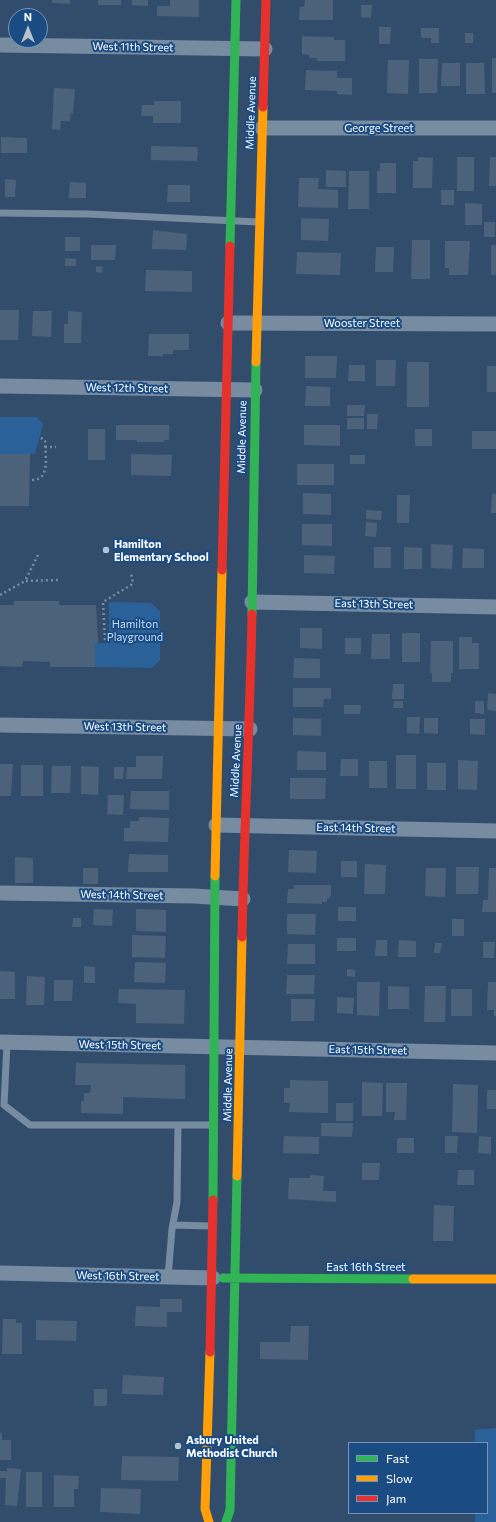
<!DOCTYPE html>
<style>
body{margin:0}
#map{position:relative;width:496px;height:1522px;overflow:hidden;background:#324d6b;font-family:Commissioner,sans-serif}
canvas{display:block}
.legend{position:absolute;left:348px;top:1442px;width:140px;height:72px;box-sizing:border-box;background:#1a4c83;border:1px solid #7694b5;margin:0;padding:5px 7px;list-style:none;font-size:12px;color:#fff}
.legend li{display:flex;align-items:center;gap:8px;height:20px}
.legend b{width:20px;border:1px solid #7694b5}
.north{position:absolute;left:8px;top:8px;width:40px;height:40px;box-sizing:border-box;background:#1a4c83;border:1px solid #7694b5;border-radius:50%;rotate:0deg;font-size:11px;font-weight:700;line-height:16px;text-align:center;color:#fff}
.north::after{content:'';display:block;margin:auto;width:14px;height:18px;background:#b7c1cb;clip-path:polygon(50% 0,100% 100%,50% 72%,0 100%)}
</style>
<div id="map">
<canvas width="496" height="1522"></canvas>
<ul class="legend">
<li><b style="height:5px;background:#30b455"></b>Fast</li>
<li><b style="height:5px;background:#ff9f0a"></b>Slow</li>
<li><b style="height:5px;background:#e5322d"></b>Jam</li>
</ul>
<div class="north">N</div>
</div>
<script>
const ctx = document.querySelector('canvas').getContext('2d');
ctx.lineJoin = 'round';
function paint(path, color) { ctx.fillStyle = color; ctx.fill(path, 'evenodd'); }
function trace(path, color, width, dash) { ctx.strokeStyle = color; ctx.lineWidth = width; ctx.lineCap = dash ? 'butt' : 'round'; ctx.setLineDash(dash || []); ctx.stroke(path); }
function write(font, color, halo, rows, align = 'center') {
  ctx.font = font + ' Commissioner,sans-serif'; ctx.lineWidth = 4; ctx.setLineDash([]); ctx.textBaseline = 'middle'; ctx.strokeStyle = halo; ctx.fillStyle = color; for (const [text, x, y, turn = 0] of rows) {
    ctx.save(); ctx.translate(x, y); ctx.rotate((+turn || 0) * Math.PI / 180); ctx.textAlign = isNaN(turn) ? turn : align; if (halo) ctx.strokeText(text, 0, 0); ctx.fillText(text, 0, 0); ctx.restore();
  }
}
paint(new Path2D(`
 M0 417H37L43 424 35 454H0Z
 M109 602 151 603 160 611V660L152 668 95 667V643H109Z
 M496 1428V1522H475V1513H487V1443H475V1430Z`), '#2a6199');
paint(new Path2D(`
 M52 0H70V4L52 3Z
 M98 0H121V5H98Z
 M132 0H148V6L132 5Z
 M170 0H199V17L157 16V6H170Z
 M305 0H333V20H299L300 7H304Z
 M361 5H372L371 18 361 17Z
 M379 27H391L390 44H379Z
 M421 28H439V43H431V38H421Z
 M465 33H473V43H465Z
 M302 36 334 37V40H345V61H317V58H309V55L302 54Z
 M492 58H496V93H492Z
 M419 59H438L437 93H419Z
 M388 60H409L408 94 387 93Z
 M442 63H460V86H441Z
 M466 63H484L485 94H466Z
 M306 70 337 71V78H352V95L337 94V91L305 90Z
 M54 88 75 89 73 113H71L70 121H61L60 130 52 129Z
 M154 101H181V123H153V116H141L142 105H154Z
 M1 137 27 138V153H1Z
 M151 146 198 147 197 161 151 160Z
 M418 157 433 158 432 188H413V161H418Z
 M457 157H474V191H457Z
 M490 157H496V186H489Z
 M380 163H396V193H377V171H380Z
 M326 170 346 171V187H326Z
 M349 171H369V209H348Z
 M299 178H319L318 189 338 190V208L298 207Z
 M5 179 16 180 15 197H5Z
 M70 182 86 183V198H69Z
 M168 185H190V202H167Z
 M441 190H454V205H441Z
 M465 203 482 204V225H465Z
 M301 218 329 219 328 241 301 240Z
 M484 222H495V237H484Z
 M153 230 187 234 186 250 152 249Z
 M65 237H80V251H65Z
 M412 240H430V279H411Z
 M445 241H470L468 275H449V268H445Z
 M91 245H116L115 260H91Z
 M491 245H496V275H491Z
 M376 247H394L393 272H375Z
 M297 252 341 253 340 275 296 274Z
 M65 258 76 259V266H65Z
 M96 266 103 267 102 273 96 272Z
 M146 270 192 271V292L145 291Z
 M0 310H19L18 340H0Z
 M33 311H52L51 337 32 336Z
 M68 311 82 312 81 343H64V324H68Z
 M149 334H189V350H173V354H163V356H148Z
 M305 356H337L336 378H305Z
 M376 360H396L395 386H376Z
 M407 362H429V407H407Z
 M349 365H365V381H348Z
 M487 366H496V392H487Z
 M306 386 330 387V406H305Z
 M347 405H365L364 416H347Z
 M367 414H378L377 429H367Z
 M347 418H364V429H347Z
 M116 425H169V440H164V442H137V440H116Z
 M304 425H340V446L304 445Z
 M88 429H105V460H88Z
 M415 429H432V446H415Z
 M472 431H496V449H472Z
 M0 454H30L29 506H0Z
 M131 454 172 455 171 476 131 475Z
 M350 455H365V464H350Z
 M297 464H334V485H297Z
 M303 493 331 494V515L303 514Z
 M492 494H496V513H491Z
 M397 495H410L409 523H397Z
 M366 510 382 511 381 520 366 519Z
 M366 522 377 523 376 537 365 536Z
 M302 524H332V546L302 545Z
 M431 544 453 545 452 569 431 568Z
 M374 547H391V568H374Z
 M404 547 422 548V569H404Z
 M463 548 484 549V568H462Z
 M304 555 335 556 334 574 304 573Z
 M14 601H59V605H96L98 643H95V667H50V662L23 661 22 667 0 666V605H14Z
 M300 628H322V649L300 648Z
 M402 633H420V662H402Z
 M372 634H390V659H371Z
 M459 637H472V643H479V669H459Z
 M345 638H361V654H345Z
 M431 641H453V673H451V682H432V673H430Z
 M294 658 320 659V678H293Z
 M393 684H404V699H392Z
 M293 688H331V699H324L323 707H293Z
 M488 693 496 694V711L487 710Z
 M394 701H403V708H393Z
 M475 701H484V714L475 713Z
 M344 705H361L360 714H344Z
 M407 717H420L419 734 407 733Z
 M293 718 321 719V736L293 735Z
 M424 718H438V734L424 733Z
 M470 719H485V735L470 734Z
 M297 751 326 752V770H297Z
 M396 755H416V789H396Z
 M136 756H163L162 779H126L127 767H136Z
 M341 759H358V776H340Z
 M458 760 478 761 477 790 458 789Z
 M369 761H387V788H369Z
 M427 763H446V790H427Z
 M0 764H13L11 796H0Z
 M21 765H43V796H21Z
 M52 766H71L70 793H51Z
 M81 766 99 767 98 795 81 794Z
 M114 767H124L123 779H114Z
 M290 778H326L325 799H290Z
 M131 791H169V810L130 809Z
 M108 795H124L123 815 107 814Z
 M139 817 169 818 168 842 124 841V828H130V821H139Z
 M289 850 317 851 316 873 288 872Z
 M129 854 168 855V872H128Z
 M15 857 33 858V883H15Z
 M341 861H357V877H341Z
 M365 864 386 865 385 894H364Z
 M456 867H479L478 894H456Z
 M83 868H98V884H83Z
 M426 868H446L445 897 425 896Z
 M489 868H496V912H482L483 900H488Z
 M294 885H331V894L330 898H327V902H322V904L287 903 288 889H294Z
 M338 907H356V921H338Z
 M94 909 113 910 112 926 93 925Z
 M136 909 166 910V932L136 931Z
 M287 914H316L315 935 287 934Z
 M73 918H81V927H72Z
 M452 919H464V936H452Z
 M132 935 166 936 165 958 132 957Z
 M337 938H356V951H337Z
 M376 940H387V956H375Z
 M399 940 416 941V957H398Z
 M483 942H495L494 958H483Z
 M435 943H442L440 953H434Z
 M288 944H315V964H287Z
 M135 962 166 963 165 983 134 982Z
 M84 966 95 967V983H84Z
 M347 969 355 970V977L347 976Z
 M0 971 15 972V999H0Z
 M287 975H315L314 994H286Z
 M27 976 45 977 44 1005H26Z
 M54 980H73L72 1001H54Z
 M357 982H380L379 1016 357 1015Z
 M488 982H496V1016H494V1010H487Z
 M388 986 409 987V1009H388Z
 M425 986H446L445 1022H424Z
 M119 989 185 990 184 1024 136 1023V1004L118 1003Z
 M451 989H472V1016H451Z
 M337 997 354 998 353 1014 337 1013Z
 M291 999H315L314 1021H291Z
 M76 1063 185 1065V1099L123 1097V1114L81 1113V1101H84V1093H90L91 1085H75Z
 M290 1080 328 1081V1113L289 1112 290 1103H284V1088H290Z
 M362 1082 383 1083 382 1116H362Z
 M386 1083H407L406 1120H394L395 1112H386Z
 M453 1084 478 1085 477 1133 452 1132Z
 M487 1090H496V1109H487Z
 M336 1103H353V1121H336Z
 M321 1123H353L352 1137 321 1136Z
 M284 1136 319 1137V1154L283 1153Z
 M445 1136H458L457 1153H445Z
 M479 1136 491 1137V1154L478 1153Z
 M397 1138H414V1153H397Z
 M362 1163H380L379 1180H362Z
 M458 1170H474V1185H457Z
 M310 1175 324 1176 323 1191H336V1202L288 1199 289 1178H310Z
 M434 1205 454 1206 453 1241H433Z
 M160 1299H182V1312H167V1327L135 1326 136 1306 160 1307Z
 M3 1319H16V1323H22V1354H2Z
 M36 1320 77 1321 76 1341 36 1340Z
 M291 1326H309L308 1360 260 1359V1342H290Z
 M123 1375 164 1377 163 1395 122 1394Z
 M94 1389H107V1406H94Z
 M0 1433H2V1440H11V1460H0Z
 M122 1456 179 1457 178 1481 121 1480Z
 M7 1468 21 1469 17 1506 5 1505 6 1478H0V1471H7Z
 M26 1472H42V1507H26Z
 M54 1475 79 1476 78 1489H74V1507H54Z
 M101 1488 141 1489 140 1514 100 1512Z`), '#4c627a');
trace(new Path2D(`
 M45 447H56
 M32 480C51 480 45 455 45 441L40 437
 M38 555 25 581 58 580
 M0 595 25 581
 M105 640 103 602 131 585 133 582 131 574`), '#788ca1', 2.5, [2, 3]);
trace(new Path2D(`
 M0 213 88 214 258 222
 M7 1043 4 1105 30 1125H211
 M173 1225 211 1226
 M168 1277 172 1229 177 1202 178 1125`), '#788ca1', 7);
trace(new Path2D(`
 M0 45 265 49
 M262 128H496
 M228 323 496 324
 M0 386 255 390
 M252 602 496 607
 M0 725 250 729
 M216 825 496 831
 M0 893 194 896 243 899
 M0 1042 496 1053
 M0 1273 213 1278`), '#788ca1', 15);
trace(new Path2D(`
 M230 246 236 0
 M252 614 256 362
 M213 1200 215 876
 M223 1278 413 1279
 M226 1522 230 1510 237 1176`), '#30b455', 9);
trace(new Path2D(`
 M256 362 263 107
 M215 876 222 570
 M237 1176 242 937
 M413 1279H496
 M209 1522 205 1509 210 1352`), '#ff9f0a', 9);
trace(new Path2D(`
 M263 107 266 0
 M222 570 230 246
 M242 937C244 829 250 722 252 614
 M210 1352 213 1200`), '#e5322d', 9);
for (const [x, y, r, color] of [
 [106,550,4,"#b7c1cb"],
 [178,1446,4,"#b7c1cb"]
]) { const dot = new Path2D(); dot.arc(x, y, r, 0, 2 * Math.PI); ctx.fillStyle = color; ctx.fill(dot); trace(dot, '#1a4c83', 1.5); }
write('11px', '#fff', '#1a4c83', [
 ["West 11th Street",133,47,1],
 ["Middle Avenue",251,113,-88],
 ["George Street",379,128],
 ["Wooster Street",362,323],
 ["West 12th Street",127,388,1],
 ["Middle Avenue",242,437,-89],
 ["East 13th Street",374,604,1],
 ["West 13th Street",125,727,1],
 ["Middle Avenue",236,761,-87],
 ["East 14th Street",356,828,1],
 ["West 14th Street",122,895,1],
 ["West 15th Street",120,1045,1],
 ["East 15th Street",368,1050,1],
 ["Middle Avenue",228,1085,-89],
 ["East 16th Street",366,1267],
 ["West 16th Street",118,1276,1]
]);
write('bold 11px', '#fff', '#1a4c83', [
 ["Hamilton",114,544],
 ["Elementary School",114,557],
 ["Asbury United",186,1440],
 ["Methodist Church",186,1453]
], 'left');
write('11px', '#c4def8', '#1a4c83', [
 ["Hamilton",135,624],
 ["Playground",135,637]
]);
</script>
